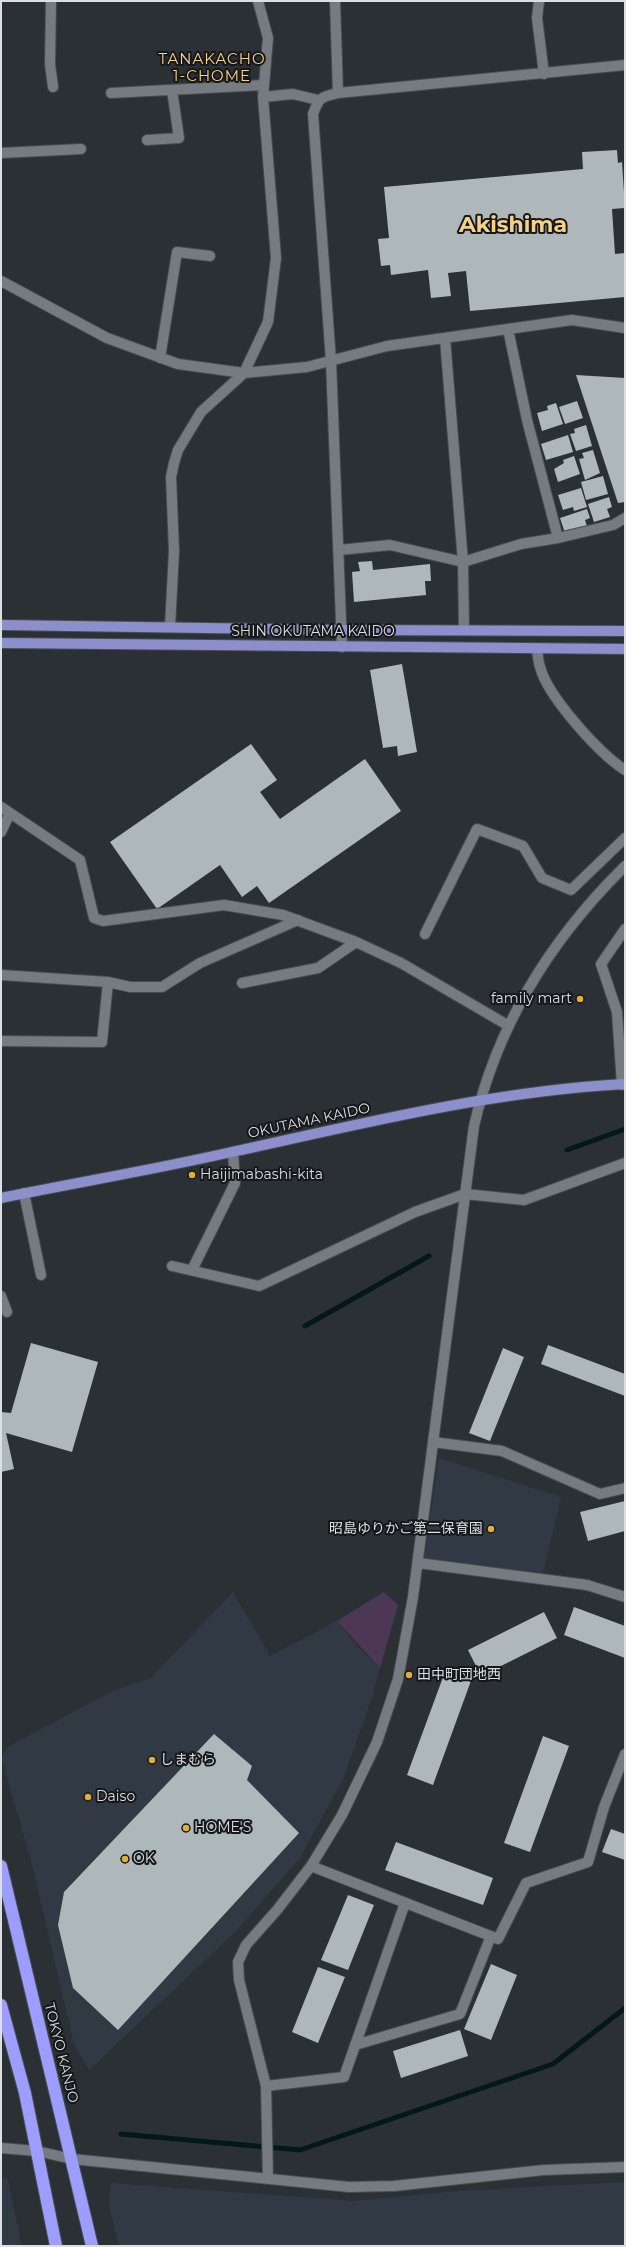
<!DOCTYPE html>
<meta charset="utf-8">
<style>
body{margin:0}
#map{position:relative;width:626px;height:2247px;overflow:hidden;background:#2b3035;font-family:Montserrat,sans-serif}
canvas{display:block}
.frame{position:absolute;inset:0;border:2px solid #dcdfe2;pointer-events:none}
</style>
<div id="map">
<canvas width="626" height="2247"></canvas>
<div class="frame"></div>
</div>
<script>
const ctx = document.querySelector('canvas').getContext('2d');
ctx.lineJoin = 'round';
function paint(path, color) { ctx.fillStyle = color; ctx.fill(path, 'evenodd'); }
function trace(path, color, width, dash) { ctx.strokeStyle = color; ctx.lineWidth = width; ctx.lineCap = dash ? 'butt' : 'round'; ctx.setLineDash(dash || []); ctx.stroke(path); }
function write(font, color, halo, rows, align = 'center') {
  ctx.font = font + ' Montserrat,"Noto Sans JP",sans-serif'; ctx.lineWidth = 4; ctx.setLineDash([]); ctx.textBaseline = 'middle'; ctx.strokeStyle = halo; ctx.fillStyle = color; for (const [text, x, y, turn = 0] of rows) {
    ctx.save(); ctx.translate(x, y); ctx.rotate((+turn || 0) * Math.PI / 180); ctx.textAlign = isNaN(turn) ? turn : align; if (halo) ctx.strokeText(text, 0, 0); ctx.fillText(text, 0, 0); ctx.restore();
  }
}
paint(new Path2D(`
 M439 1458 561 1497 543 1573 424 1560Z
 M233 1592 270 1656 337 1621 356 1645 380 1668 371 1700 344 1777 300 1858 236 1931 89 2070 74 2044 32 1864 1 1757 9 1746 113 1691 151 1678Z
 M1 2177 8 2180 22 2246H1Z
 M625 2182V2246H119L109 2205 111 2183 354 2201 458 2191Z`), '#313a44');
paint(new Path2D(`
 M384 1592 398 1605 380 1668 337 1621Z`), '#4c3855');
trace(new Path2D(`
 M567 1150 625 1129
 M305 1326 429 1256
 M121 2134 300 2150 553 2064 625 2008`), '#021916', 5);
paint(new Path2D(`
 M617 150 618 163 622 162 625 208 612 209 615 254 625 253V297L470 311 466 271 448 273 451 296 431 298 428 270 391 275 390 265 381 266 378 239 389 238 384 187 583 169 582 152Z
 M576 375 625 378V502L618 503Z
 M577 401 583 418 565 424 559 407Z
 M556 403 563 424 542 431 537 413 548 410 547 406Z
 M586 425 592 446 576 451 570 434 575 433 574 429Z
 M568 435 573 452 546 460 541 444Z
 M593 450 600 473 585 480 579 459 584 458 582 453Z
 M574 456 580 474 558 482 554 469 564 463 563 460Z
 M603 476 608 494 586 500 581 482Z
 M581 488 587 507 574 511 573 507 563 510 558 495Z
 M609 497 612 507 607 509 610 517 594 522 588 504Z
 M587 509 590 518 585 520 588 529 566 536 560 518Z
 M372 561 373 570 430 564 431 581H425L426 595 354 602 352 572 360 571 358 562Z
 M402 664 417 752 398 756 397 746 383 748 370 670Z
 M251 744 277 780 260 792 280 819 365 759 401 811 269 903 257 886 242 897 220 865 157 909 110 842Z
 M31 1343 98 1362 72 1452 6 1433 14 1469 1 1472V1412L11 1413Z
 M548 1345 625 1374V1396L541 1364Z
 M503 1348 524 1357 490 1441 469 1433Z
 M625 1501V1531L588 1541 580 1512Z
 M574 1607 625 1626V1658L564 1635Z
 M544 1612 557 1638 481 1676 468 1650Z
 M446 1669 472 1678 433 1785 407 1775Z
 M214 1734 252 1766 247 1780 299 1833 118 2030 73 1988 58 1925 64 1892Z
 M543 1736 569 1746 530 1852 504 1843Z
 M611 1829 625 1834V1860L602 1852Z
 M396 1842 493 1878 483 1905 385 1870Z
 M348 1895 374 1905 348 1970 321 1960Z
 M491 1964 517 1975 491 2040 464 2029Z
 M318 1967 345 1977 318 2043 292 2032Z
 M460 2030 468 2056 401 2078 393 2051Z`), '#aeb8ba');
const minor = new Path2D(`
 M51 1 50 64 53 87
 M335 1 338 93
 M539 1 537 18 544 74
 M111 93 263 85
 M263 97 293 94 318 100
 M147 140 179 138 172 90
 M1 153 81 149
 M1 281 107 338 178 364 244 373 307 367 387 346 572 320 625 328
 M508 329 527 420 558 538
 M445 338 463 562 464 630
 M160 358 177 252 210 256
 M339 550 390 545 463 562 521 544 558 538 613 525 625 518
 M170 627 174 551 171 477 174 463 178 450 201 412 244 373 268 322 276 258 263 97 268 38 258 1
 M342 647 331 361 313 114C319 97 321 97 338 93L625 65
 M537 649C538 655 538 661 540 667 548 697 599 753 625 770
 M1 807 80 860 94 918 103 921 224 905 283 915 356 942 401 963 509 1026
 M1 832 10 813
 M425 934 477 829 523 846 542 878 571 890 625 838
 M1 975 108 982 130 987H162L200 963 298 920
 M242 983 318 968 356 942
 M1 1041 102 1042 108 982
 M622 1085 617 1012 601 964 625 929
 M24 1193 41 1275
 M172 1266 259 1286 415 1212 465 1194 524 1200 625 1163
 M192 1270 235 1183 233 1152
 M1 1296 7 1312
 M433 1442 502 1451 600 1494 625 1488
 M418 1563 587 1585 625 1597
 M311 1866 498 1939 526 1883 588 1862 604 1807 625 1754
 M355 2045 460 2014 491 1936
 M266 2086 344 2077 405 1903
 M1 2148 37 2151 72 2159 349 2187 394 2186 544 2170 625 2167
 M268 2179 266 2086 239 1980 238 1962 246 1945 277 1910 311 1866 342 1815 377 1742 398 1679 413 1597 474 1126C497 1025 552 938 625 866`);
const major = new Path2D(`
 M1 625 342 630 625 631
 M1 643 625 649
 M1 1198C79 1182 158 1169 236 1151 365 1123 493 1091 625 1084`);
const highway = new Path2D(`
 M1 1866 92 2246
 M1 2005 25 2093 56 2246`);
trace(minor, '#474c4f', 12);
trace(major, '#474c4f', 12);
trace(highway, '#474c4f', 14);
trace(minor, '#767b82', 10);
trace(major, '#8d8fcc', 10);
trace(highway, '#9d9dfe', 12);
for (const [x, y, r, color] of [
 [580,999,4,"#e1af34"],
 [192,1175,4,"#e1af34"],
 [491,1529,4,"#e1af34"],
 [409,1675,4,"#e1af34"],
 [152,1760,4,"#e1af34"],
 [88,1797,4,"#e1af34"],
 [186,1828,4,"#e1af34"],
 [125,1859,4,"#e1af34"]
]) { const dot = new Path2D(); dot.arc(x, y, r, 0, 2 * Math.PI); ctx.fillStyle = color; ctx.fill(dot); trace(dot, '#15171a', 1.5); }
write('14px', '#dcdfe2', '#15171a', [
 ["SHIN OKUTAMA KAIDO",313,632],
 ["OKUTAMA KAIDO",309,1121,-12],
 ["TOKYO KANJO",61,2053,76]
]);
write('14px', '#dcdfe2', '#15171a', [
 ["family mart",572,999,"right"],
 ["Haijimabashi-kita",200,1175],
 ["昭島ゆりかご第二保育園",483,1529,"right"],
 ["田中町団地西",417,1675],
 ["しまむら",160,1760],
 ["Daiso",96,1797],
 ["HOME'S",194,1828],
 ["OK",133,1859]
], 'left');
ctx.letterSpacing = '1px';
write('15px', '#f5d288', '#15171a', [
 ["TANAKACHO",212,60],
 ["1-CHOME",212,77]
]);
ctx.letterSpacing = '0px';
write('bold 22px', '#f5d288', '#15171a', [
 ["Akishima",513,226]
]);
</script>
